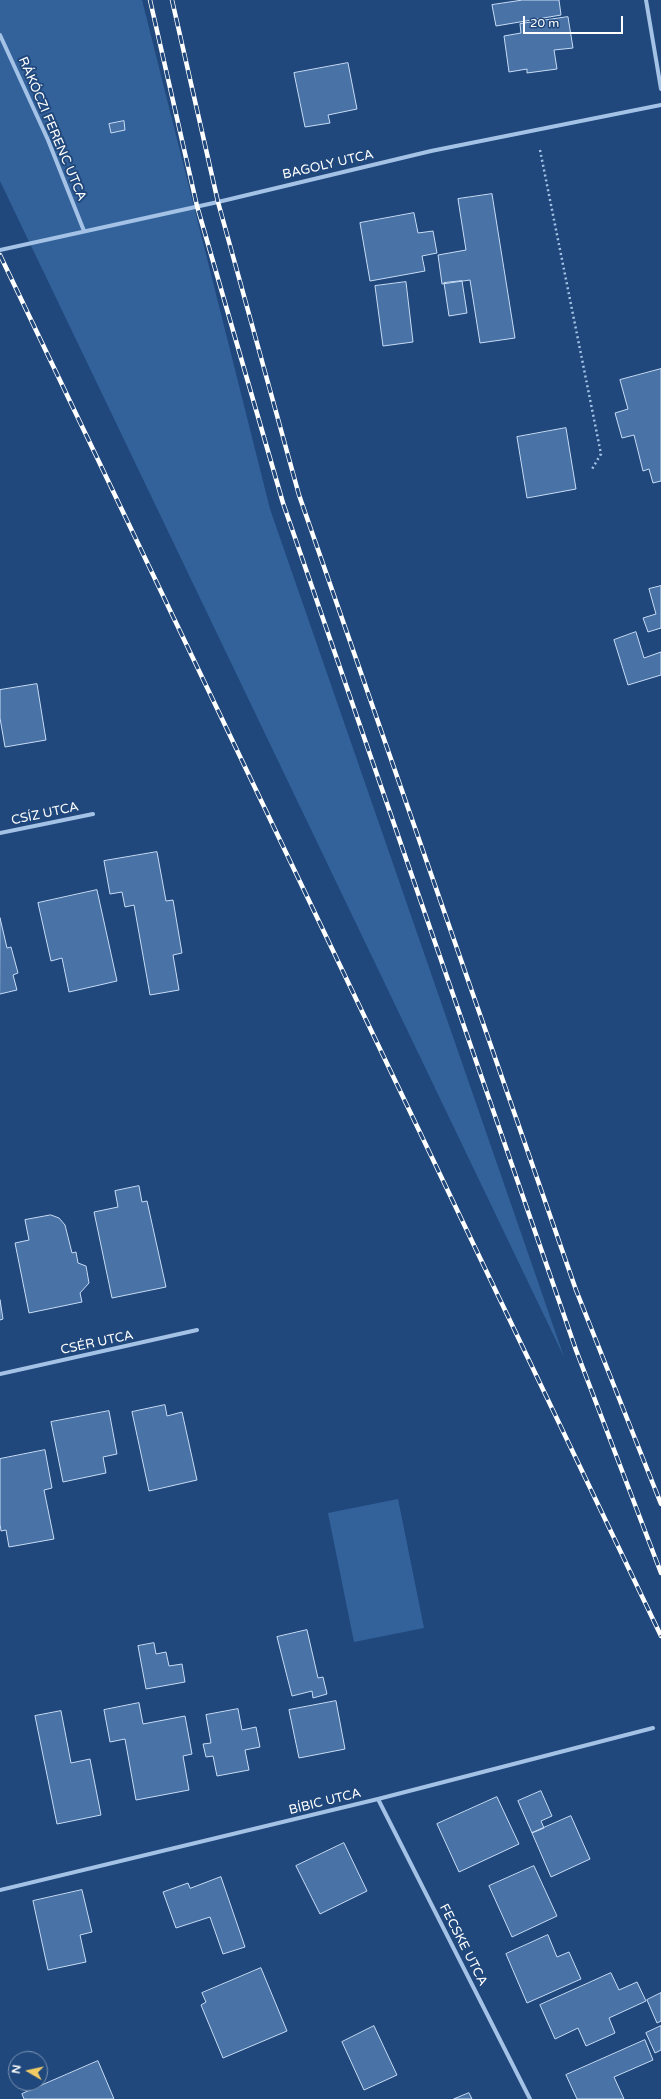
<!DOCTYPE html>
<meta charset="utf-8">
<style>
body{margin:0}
#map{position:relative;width:661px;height:2099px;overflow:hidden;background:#20487c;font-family:"Varela Round",sans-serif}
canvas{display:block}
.north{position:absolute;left:8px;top:2051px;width:40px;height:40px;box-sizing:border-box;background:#20487c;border:1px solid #7991b0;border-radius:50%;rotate:279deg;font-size:11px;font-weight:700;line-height:16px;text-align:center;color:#fff}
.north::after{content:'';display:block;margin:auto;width:14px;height:18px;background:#f3cb65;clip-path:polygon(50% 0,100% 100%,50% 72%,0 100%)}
.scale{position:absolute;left:523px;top:16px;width:100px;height:18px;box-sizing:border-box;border:2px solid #fff;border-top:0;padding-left:5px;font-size:12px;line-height:14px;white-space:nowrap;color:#fff;-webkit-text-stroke:3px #20487c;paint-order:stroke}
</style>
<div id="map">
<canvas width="661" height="2099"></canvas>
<div class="north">N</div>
<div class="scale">20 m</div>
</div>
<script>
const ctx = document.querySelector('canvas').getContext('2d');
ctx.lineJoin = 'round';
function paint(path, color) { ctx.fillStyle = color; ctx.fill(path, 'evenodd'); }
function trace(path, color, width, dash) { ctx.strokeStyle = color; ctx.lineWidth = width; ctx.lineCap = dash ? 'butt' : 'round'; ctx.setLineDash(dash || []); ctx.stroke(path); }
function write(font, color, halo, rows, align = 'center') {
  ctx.font = font + ' "Varela Round",sans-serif'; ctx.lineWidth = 4; ctx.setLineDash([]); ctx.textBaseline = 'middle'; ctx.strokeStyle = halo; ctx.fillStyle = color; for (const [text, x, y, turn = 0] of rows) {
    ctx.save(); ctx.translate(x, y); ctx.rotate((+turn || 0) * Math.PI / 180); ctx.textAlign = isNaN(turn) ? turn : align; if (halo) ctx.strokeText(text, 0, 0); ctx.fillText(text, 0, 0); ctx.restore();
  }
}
paint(new Path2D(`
 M0 0H142L270 509 564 1357 0 181Z
 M398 1499 424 1628 354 1642 328 1513Z`), '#33629b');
const building = new Path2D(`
 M523 0H559L561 15 496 26 492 5Z
 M568 17 573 48 554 50 557 69 527 73V69L509 72 504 36 521 33 520 24Z
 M348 63 357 109 328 115 330 123 305 127 294 73Z
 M124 121 125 130 111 133 109 124Z
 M492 194 515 338 480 343 470 280 442 284 438 255 466 250 458 199Z
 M414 213 418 233 433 231 437 253 422 256 425 271 370 281 360 223Z
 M462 281 467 313 449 316 444 283Z
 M406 282 413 342 383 346 375 286Z
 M661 369V481L653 483 649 469 643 471 634 435 622 438 615 413 628 409 620 380Z
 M566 428 576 489 527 498 517 437Z
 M661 586V628L648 632 643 618 656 614 649 589Z
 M636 632 644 658 661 652V675L628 685 614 640Z
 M37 684 46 740 5 747 0 718V690Z
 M157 852 166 901 173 900 182 953 173 955 179 990 150 995 134 905 125 907 122 892 110 894 104 861Z
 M97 890 117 981 69 992 62 958 51 961 38 903Z
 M0 918 7 948 11 947 18 973 13 975 17 990 0 994Z
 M139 1186 142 1202 147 1201 166 1287 112 1298 94 1212 118 1207 115 1191Z
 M51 1215 59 1218 65 1225 72 1253 76 1252 78 1263 86 1266 89 1283 80 1293 82 1302 29 1313 15 1243 29 1240 25 1220Z
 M0 1300 3 1319 0 1320Z
 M165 1405 167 1416 182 1412 197 1480 149 1491 132 1412Z
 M109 1411 117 1454 103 1457 106 1473 63 1482 51 1422Z
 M45 1450 52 1488 44 1490 54 1539 9 1547 6 1530 1 1531 0 1524V1459Z
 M307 1630 318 1678 323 1677 327 1694 313 1698 312 1691 292 1696 277 1637Z
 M154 1643 156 1654 166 1652 169 1666 182 1664 185 1682 146 1689 138 1646Z
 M336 1701 345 1749 299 1758 289 1710Z
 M139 1703 143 1724 185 1716 192 1754 183 1756 189 1790 136 1800 125 1739 110 1742 104 1710Z
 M238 1709 242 1730 256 1727 260 1747 245 1750 249 1770 217 1776 213 1756 206 1757 203 1744 211 1743 206 1715Z
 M61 1711 71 1763 90 1759 101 1815 57 1824 35 1716Z
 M541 1791 552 1816 541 1821 544 1828 532 1833 518 1801Z
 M497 1797 519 1844 459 1872 437 1824Z
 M571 1816 590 1859 551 1877 532 1833Z
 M344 1843 367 1891 320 1914 296 1866Z
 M534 1866 557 1916 512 1937 489 1886Z
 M221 1877 245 1947 223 1954 210 1917 176 1928 163 1892 188 1883 190 1888Z
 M82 1890 92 1932 80 1935 86 1962 48 1970 33 1901Z
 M548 1935 557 1957 569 1952 581 1979 527 2003 506 1954Z
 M261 1968 287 2031 223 2058 201 2005 206 2002 202 1993Z
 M611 1973 619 1990 637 1982 646 2001 609 2018 615 2033 586 2046 578 2028 555 2039 540 2005Z
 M661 1993V2021L657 2023 647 2000Z
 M374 2026 397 2075 364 2090 342 2042Z
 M661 2026V2050L655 2053 646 2033Z
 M645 2040 653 2060 614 2077 624 2099H577L566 2075Z
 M98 2061 114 2099H24L22 2094Z
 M469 2093 472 2099H454Z`);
paint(building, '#4972a6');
trace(building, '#c7dcf5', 1);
trace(new Path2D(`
 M540 150 601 454 592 469`), '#a4c2e6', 2.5, [2, 3]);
trace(new Path2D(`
 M646 0 661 89
 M0 35 48 140 84 231
 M0 250 218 202 431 151 661 105
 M0 833 93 814
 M0 1374 197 1330
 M378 1799 530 2099
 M0 1890 378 1799 653 1728`), '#a4c2e6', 4);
const rail = new Path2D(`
 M150 0 197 206 283 503 576 1350 661 1573
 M172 0 218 202 299 495 576 1290 661 1504
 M0 255 661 1636`);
trace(rail, '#fff', 4.5);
trace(rail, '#20487c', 3, [9]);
write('13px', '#fff', '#20487c', [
 ["RÁKÓCZI FERENC UTCA",52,129,67],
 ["BAGOLY UTCA",328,165,-13],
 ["CSÍZ UTCA",45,814,-12],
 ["CSÉR UTCA",97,1343,-12],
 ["BÍBIC UTCA",325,1802,-14],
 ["FECSKE UTCA",463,1945,63]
]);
</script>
